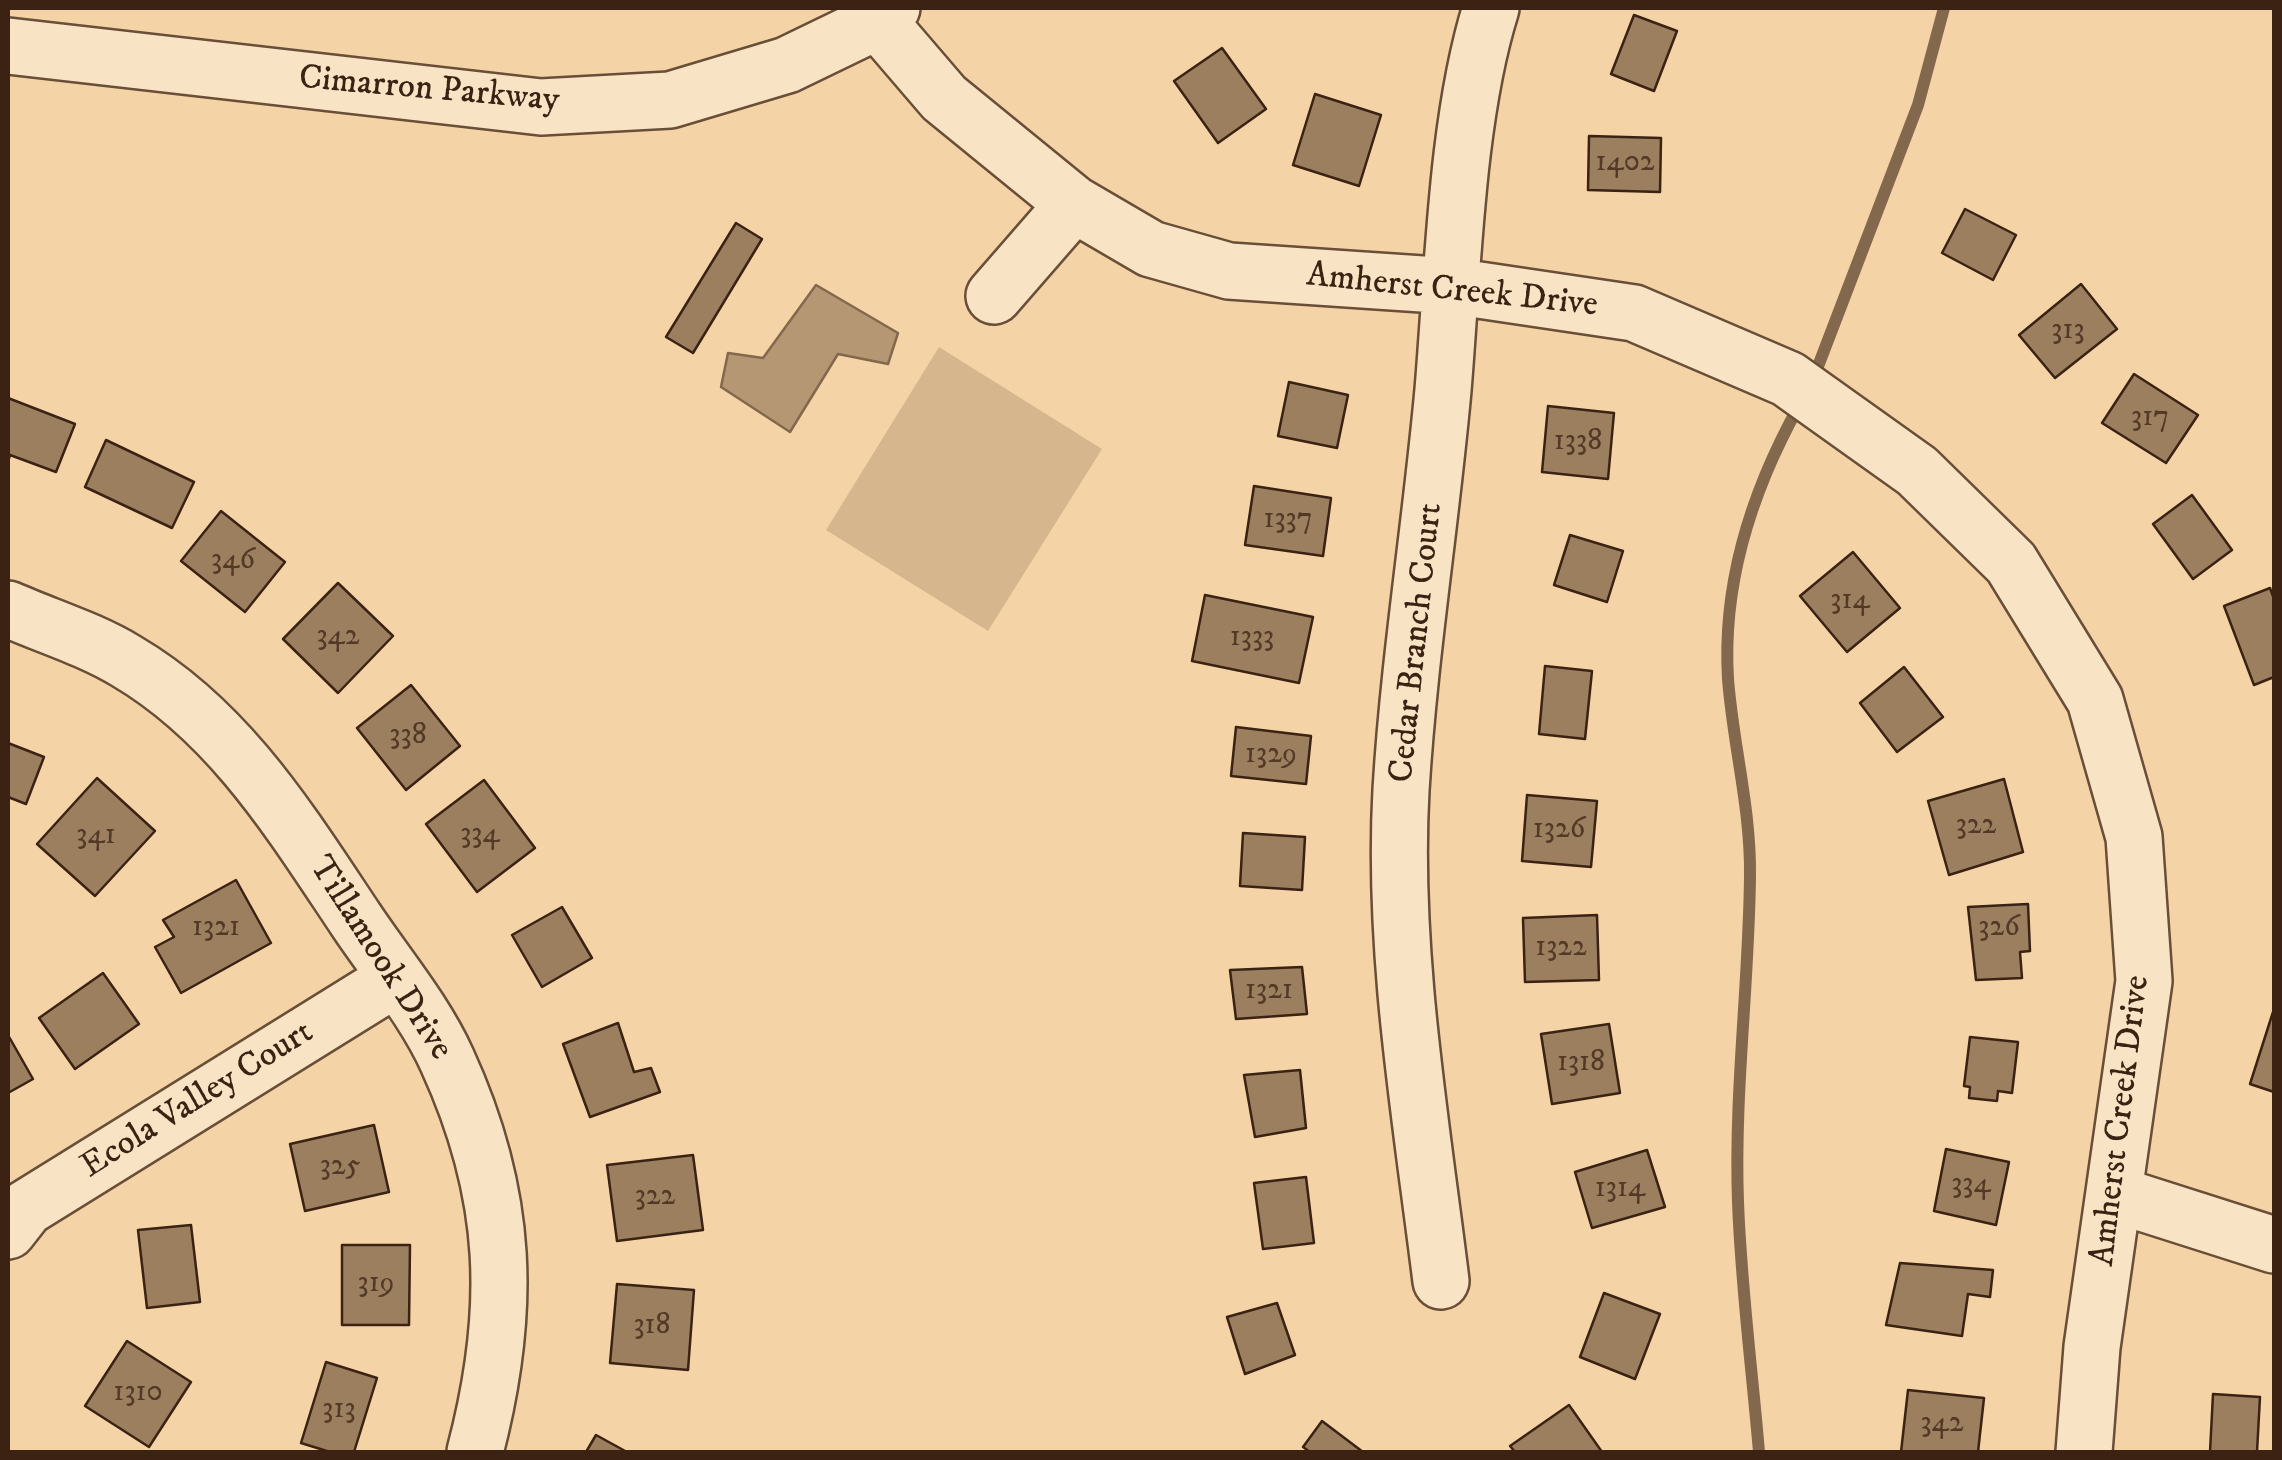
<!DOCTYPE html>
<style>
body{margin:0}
#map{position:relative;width:2282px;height:1460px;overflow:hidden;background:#f4d4a6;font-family:"IM FELL DW Pica",serif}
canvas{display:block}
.frame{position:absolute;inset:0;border:10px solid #3b2213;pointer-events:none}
</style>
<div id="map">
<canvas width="2282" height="1460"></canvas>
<div class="frame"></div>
</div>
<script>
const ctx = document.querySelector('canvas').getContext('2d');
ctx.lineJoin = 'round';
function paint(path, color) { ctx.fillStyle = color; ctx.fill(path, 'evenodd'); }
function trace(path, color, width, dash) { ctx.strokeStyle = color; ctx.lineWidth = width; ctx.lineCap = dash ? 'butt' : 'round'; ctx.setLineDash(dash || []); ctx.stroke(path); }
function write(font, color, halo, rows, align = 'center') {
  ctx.font = font + ' "IM FELL DW Pica",serif'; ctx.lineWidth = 8; ctx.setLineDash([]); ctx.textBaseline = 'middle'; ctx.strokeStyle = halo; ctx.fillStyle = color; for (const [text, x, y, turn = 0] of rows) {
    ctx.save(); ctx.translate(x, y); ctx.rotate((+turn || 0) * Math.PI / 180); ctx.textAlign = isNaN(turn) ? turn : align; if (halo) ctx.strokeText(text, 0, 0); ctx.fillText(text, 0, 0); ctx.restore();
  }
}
paint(new Path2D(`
 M939 347 1102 449 988 631 826 530Z`), '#d5b68d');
const water = new Path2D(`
 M816 285 898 333 888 364 838 354 790 432 721 387 728 353 763 358Z`);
paint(water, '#b59774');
trace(water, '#84684d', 2.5);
trace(new Path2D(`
 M1812 382 1918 105 1944 8
 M1759 1452C1752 1369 1741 1286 1738 1202 1734 1094 1749 984 1750 876 1751 809 1733 745 1728 679 1722 581 1753 488 1800 404`), '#84684d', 12);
const building = new Path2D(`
 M1634 15 1677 31 1654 91 1611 74Z
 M1222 48 1266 109 1218 143 1174 81Z
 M1315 94 1381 115 1359 186 1293 165Z
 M1589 136 1661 138 1660 192 1588 190Z
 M1965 209 2016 235 1993 280 1942 253Z
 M736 223 762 239 693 353 666 337Z
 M2081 284 2117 329 2055 378 2019 335Z
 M2134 374 2198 415 2166 463 2102 423Z
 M1289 382 1348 395 1337 448 1278 436Z
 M8 398 75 424 56 472 10 455 8 462Z
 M1548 406 1614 413 1608 479 1542 472Z
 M106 440 194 482 172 528 85 487Z
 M1254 486 1331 498 1323 556 1245 545Z
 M2192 495 2232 550 2193 579 2153 524Z
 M221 511 285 562 245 612 181 561Z
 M1570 535 1623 551 1607 602 1554 585Z
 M1853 552 1900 608 1847 652 1800 596Z
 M338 583 393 636 338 693 283 639Z
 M2270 588 2274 599V677L2254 685 2224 606Z
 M1205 595 1313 617 1299 683 1192 661Z
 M1545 666 1592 671 1585 739 1539 734Z
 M1904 667 1943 717 1897 752 1860 703Z
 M411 685 460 746 406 790 357 728Z
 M1236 727 1311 736 1306 784 1231 776Z
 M8 743 44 757 26 804 8 797Z
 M97 778 155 831 95 896 37 844Z
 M2004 779 2023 852 1949 875 1928 801Z
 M484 780 535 848 477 892 426 824Z
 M1527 795 1597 801 1591 867 1522 861Z
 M1243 833 1305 837 1302 890 1240 886Z
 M236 880 271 943 181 993 155 947 174 937 163 920Z
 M2028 904 2030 951 2020 952 2022 978 1976 980 1968 907Z
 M562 907 592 958 542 987 512 935Z
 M1597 915 1599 980 1525 982 1523 918Z
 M1302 967 1307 1014 1236 1019 1230 970Z
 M103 973 139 1024 75 1069 39 1018Z
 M2273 1012H2274V1092L2250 1084Z
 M618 1023 634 1072 651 1068 660 1092 590 1117 563 1044Z
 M1609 1024 1620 1093 1552 1104 1541 1034Z
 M8 1035 33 1079 8 1093Z
 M1970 1037 2018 1042 2012 1093 1998 1091 1997 1101 1969 1098 1970 1087 1964 1086Z
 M1300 1070 1306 1128 1255 1137 1244 1075Z
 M374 1125 389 1192 305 1211 290 1144Z
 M1946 1149 2009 1162 1996 1225 1934 1211Z
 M1647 1150 1665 1207 1592 1228 1575 1172Z
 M693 1155 703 1230 617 1241 607 1165Z
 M1306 1177 1314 1243 1263 1249 1254 1183Z
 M191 1225 200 1302 147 1308 138 1230Z
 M342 1245H410L409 1325H342Z
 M1900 1263 1993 1270 1990 1297 1968 1294 1962 1336 1886 1325Z
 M617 1284 694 1290 688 1370 610 1363Z
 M1604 1293 1660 1314 1635 1379 1580 1357Z
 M1277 1303 1295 1355 1245 1374 1227 1317Z
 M127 1341 191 1382 149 1447 85 1406Z
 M326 1362 377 1378 354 1452H330L301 1443Z
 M1908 1390 1984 1398 1978 1452H1901Z
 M2213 1394 2260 1397 2257 1452H2210Z
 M1569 1405 1602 1452H1515L1510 1446Z
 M1322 1421 1363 1452H1310L1303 1447Z
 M596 1435 627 1452H586Z`);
paint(building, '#9b7f5f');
trace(building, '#3b2213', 2.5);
const minor = new Path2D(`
 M878 21 944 98 1074 204 1151 249 1229 271 1452 286 1634 313 1788 379 1917 471 2011 563 2095 700 2134 837 2144 981 2092 1347 2084 1452
 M8 46 541 107 670 100 787 65 878 21 892 8
 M994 296 1074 204
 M8 609C46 626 90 639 126 661 230 722 291 823 356 920 386 965 425 1011 447 1060 509 1195 512 1311 475 1452
 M2114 1194 2274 1245
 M8 1231 26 1208 395 979
 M1441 1281C1421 1119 1392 953 1401 790 1409 657 1431 523 1443 390 1453 272 1456 119 1491 8`);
trace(minor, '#694e38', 60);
trace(minor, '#f8e3c5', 55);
write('30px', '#533926', null, [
 ["1402",1625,164],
 ["313",2068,332],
 ["317",2150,419],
 ["1338",1578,443],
 ["1337",1288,521],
 ["346",233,562],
 ["314",1850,602],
 ["342",338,638],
 ["1333",1252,639],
 ["338",408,737],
 ["1329",1271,756],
 ["322",1976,827],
 ["1326",1559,831],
 ["334",480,836],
 ["341",96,837],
 ["1321",216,929],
 ["326",1999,929],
 ["1322",1561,949],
 ["1321",1269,992],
 ["1318",1581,1064],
 ["325",340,1168],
 ["334",1971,1186],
 ["1314",1620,1190],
 ["322",655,1198],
 ["319",376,1285],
 ["318",652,1327],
 ["1310",138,1394],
 ["313",339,1411],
 ["342",1942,1425]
]);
write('35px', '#3b2213', '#f8e3c5', [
 ["Cimarron Parkway",429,91,5],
 ["Amherst Creek Drive",1452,292,6],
 ["Cedar Branch Court",1418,643,-84],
 ["Tillamook Drive",379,959,57],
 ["Ecola Valley Court",198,1101,-32],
 ["Amherst Creek Drive",2122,1121,-83]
]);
</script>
